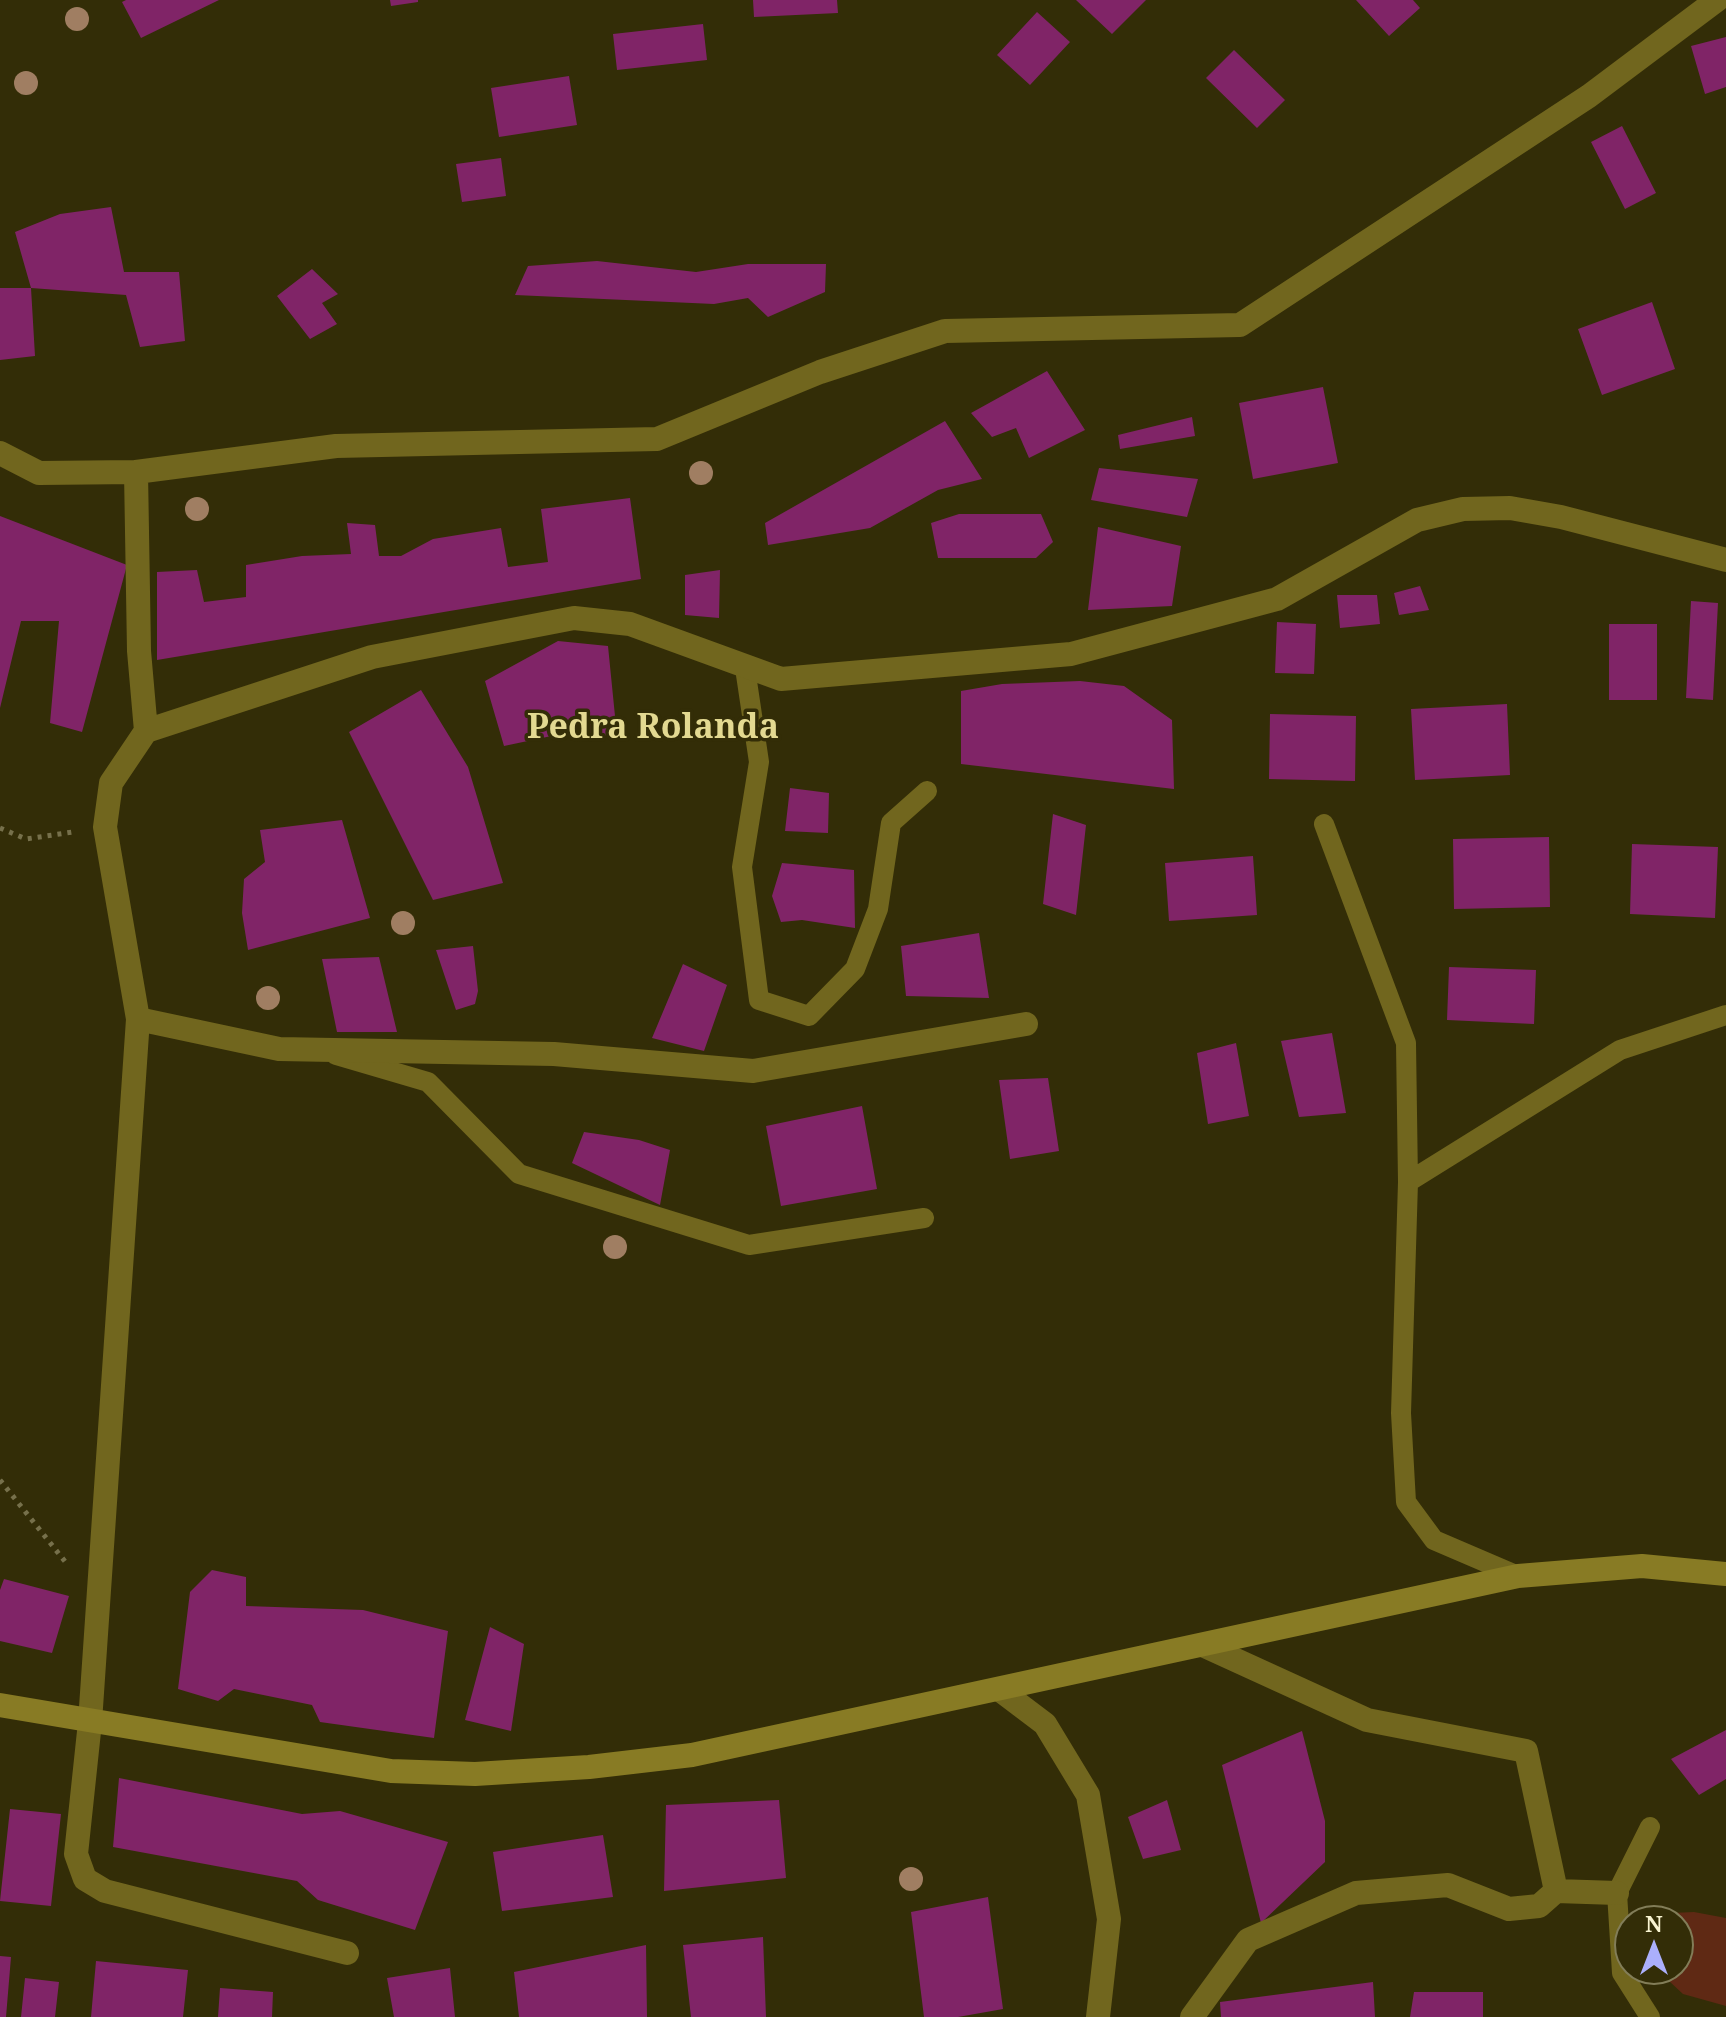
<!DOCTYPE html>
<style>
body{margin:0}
#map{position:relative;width:1726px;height:2017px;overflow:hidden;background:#332d07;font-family:"Noto Serif",serif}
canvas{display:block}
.north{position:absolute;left:1614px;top:1905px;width:80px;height:80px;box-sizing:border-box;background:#332d07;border:2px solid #827d58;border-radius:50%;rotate:0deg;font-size:22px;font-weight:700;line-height:32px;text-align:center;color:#f9f4d1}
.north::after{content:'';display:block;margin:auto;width:28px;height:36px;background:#abaffb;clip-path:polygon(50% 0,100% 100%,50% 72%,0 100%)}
</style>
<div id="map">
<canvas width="1726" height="2017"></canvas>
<div class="north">N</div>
</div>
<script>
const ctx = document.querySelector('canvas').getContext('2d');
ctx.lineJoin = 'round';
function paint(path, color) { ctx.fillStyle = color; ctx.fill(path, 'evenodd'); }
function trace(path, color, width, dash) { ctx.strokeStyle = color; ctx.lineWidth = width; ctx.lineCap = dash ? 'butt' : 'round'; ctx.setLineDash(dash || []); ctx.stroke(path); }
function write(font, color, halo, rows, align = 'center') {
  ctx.font = font + ' "Noto Serif",serif'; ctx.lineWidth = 7; ctx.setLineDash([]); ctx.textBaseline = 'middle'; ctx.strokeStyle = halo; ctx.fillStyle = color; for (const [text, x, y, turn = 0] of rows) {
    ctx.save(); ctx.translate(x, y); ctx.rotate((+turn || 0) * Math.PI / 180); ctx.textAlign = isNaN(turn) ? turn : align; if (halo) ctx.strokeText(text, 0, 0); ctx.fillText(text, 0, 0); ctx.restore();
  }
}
paint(new Path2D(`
 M1694 1912 1726 1918V2006L1683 1994 1656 1969H1678V1921H1646L1649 1914Z`), '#5f2914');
paint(new Path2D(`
 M126 0H219L141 38 122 2Z
 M390 0H418V2L391 6Z
 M753 0H837L838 13 754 17Z
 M1076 0H1146L1112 34Z
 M1356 0H1413L1420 8 1389 36Z
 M1037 12 1070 42 1030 85 997 55Z
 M703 24 707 60 617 70 613 34Z
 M1726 37V87L1705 94 1691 46Z
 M1234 50 1285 100 1257 128 1206 78Z
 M569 76 577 125 499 137 491 88Z
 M1622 126 1656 193 1625 209 1591 142Z
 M501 158 506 196 462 202 456 164Z
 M111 207 124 272H179L185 341 140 347 126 295 31 288 15 232 60 214Z
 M597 261 696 272 748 264H826L825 292 768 317 748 298 714 304 515 295 528 266Z
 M312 269 338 294 322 303 337 324 310 339 277 296Z
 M0 288H31L35 356 0 360Z
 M1652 302 1675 369 1602 395 1578 329Z
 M1047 371 1085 430 1029 458 1016 428 992 437 971 413Z
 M1323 387 1338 463 1253 479 1239 403Z
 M1192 417 1195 436 1120 449 1118 435Z
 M945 421 982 479 938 490 870 528 768 545 765 523Z
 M1099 468 1198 479 1187 517 1091 500Z
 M630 498 641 579 157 660V572L197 570 204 602 246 597V565L302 556 351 554 347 523 375 525 379 556H401L433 539 501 528 508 567 548 562 541 509Z
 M959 514H1041L1053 542 1036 558H938L931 523Z
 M0 516 127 565 82 732 50 723 59 621H21L0 708Z
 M1098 527 1181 546 1172 606 1088 610Z
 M720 570 719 618 685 615V575Z
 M1420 586 1429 610 1399 615 1394 593Z
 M1337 595H1377L1380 624 1340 628Z
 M1691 601 1718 603 1713 700 1686 698Z
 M1277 622 1316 624 1314 674 1275 673Z
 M1609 624H1657V700H1609Z
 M558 641 608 646 617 736 561 734 504 746 485 681Z
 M1080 681 1124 686 1172 720 1174 789 961 764V691L1002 684Z
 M421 690 468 767 503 883 433 900 349 732Z
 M1507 704 1510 775 1415 780 1411 709Z
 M1270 714 1356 716 1355 781 1269 779Z
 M790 788 829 793 828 833 785 831Z
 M1053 814 1086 825 1076 915 1043 904Z
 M342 820 370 918 248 950 242 913 244 879 265 862 260 830Z
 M1549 837 1550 907 1454 909 1453 839Z
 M1632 844 1718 847 1715 918 1630 914Z
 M1253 856 1257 915 1169 921 1165 863Z
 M782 863 854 870 855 928 802 920 781 922 772 896Z
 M979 933 989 998 906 996 901 946Z
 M473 946 478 991 475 1004 456 1010 436 950Z
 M379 957 397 1032H337L322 959Z
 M683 964 727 985 704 1051 652 1038Z
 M1449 967 1536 970 1534 1024 1447 1020Z
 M1332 1033 1346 1113 1299 1117 1281 1041Z
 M1236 1043 1249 1116 1208 1124 1197 1053Z
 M1048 1078 1059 1151 1010 1159 999 1080Z
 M862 1106 877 1189 781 1206 766 1126Z
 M584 1132 639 1140 670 1150 660 1205 572 1163Z
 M212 1570 246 1577V1606L363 1610 448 1631 434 1738 320 1722 312 1705 234 1689 218 1701 178 1689 190 1592Z
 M4 1579 69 1596 52 1653 0 1641V1590Z
 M490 1627 524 1644 511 1731 465 1720Z
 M1726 1730V1779L1699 1795 1671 1759Z
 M1302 1731 1325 1821V1862L1261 1923 1222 1765Z
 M119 1778 302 1814 340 1811 448 1842 415 1930 318 1900 297 1881 113 1847Z
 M779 1800 786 1878 664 1891 666 1805Z
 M1167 1800 1181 1850 1143 1859 1128 1817Z
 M10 1809 61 1814 51 1906 0 1901Z
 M603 1835 613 1897 502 1911 493 1852Z
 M988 1897 1003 2009 958 2017H924L911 1912Z
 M763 1937 766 2017H691L683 1945Z
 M646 1945 647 2017H519L514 1972Z
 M0 1956 11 1957 6 2017H0Z
 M96 1961 188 1970 183 2017H91Z
 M450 1968 455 2017H394L387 1978Z
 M25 1978 59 1982 55 2017H21Z
 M1373 1982 1375 2017H1221L1220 2002Z
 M220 1988 273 1992 272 2017H218Z
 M1414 1992H1483V2017H1410Z`), '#802467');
trace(new Path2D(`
 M0 828 26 839 73 832
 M0 1480 67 1564`), '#76704b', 5, [4, 6]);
trace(new Path2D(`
 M745 668 759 762 742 867 759 1000 809 1016 855 969 878 909 891 823 927 791
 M1324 824 1406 1043 1408 1182
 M336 1055 428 1082 519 1174 749 1245 924 1218
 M1518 1576 1434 1540 1406 1502 1401 1413 1408 1182 1620 1050 1726 1015
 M1650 2017 1622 1973 1617 1893 1650 1827`), '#71661e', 20);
trace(new Path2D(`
 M0 453 39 473 136 472 139 651 146 731
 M136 472 336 446 657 439 820 372 945 331 1240 325 1589 96 1717 0
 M138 1019 279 1049 554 1054 753 1071 1026 1024
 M1205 1646 1367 1720 1526 1751 1556 1891 1617 1893
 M1000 1690 1045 1724 1088 1795 1109 1919 1098 2017
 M347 1953 105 1891 85 1879 76 1854 90 1722 138 1019 105 827 111 783 146 731 372 657 574 618 630 624 781 679 1071 654 1277 599 1417 520 1463 509 1510 508 1561 517 1726 560
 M1192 2017 1248 1940 1356 1893 1448 1885 1509 1909 1539 1906 1556 1891`), '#71661e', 24);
trace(new Path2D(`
 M0 1705 391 1771 475 1774 589 1767 692 1755 1518 1576 1642 1566 1726 1574`), '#887b24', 24);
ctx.fillStyle = '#a07e62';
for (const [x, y] of [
 [77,19],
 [26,83],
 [701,473],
 [197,509],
 [403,923],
 [268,998],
 [615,1247],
 [911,1879]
]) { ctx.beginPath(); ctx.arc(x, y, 12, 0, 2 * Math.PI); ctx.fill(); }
write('bold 34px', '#e3d991', '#332d07', [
 ["Pedra Rolanda",653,728]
]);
</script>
